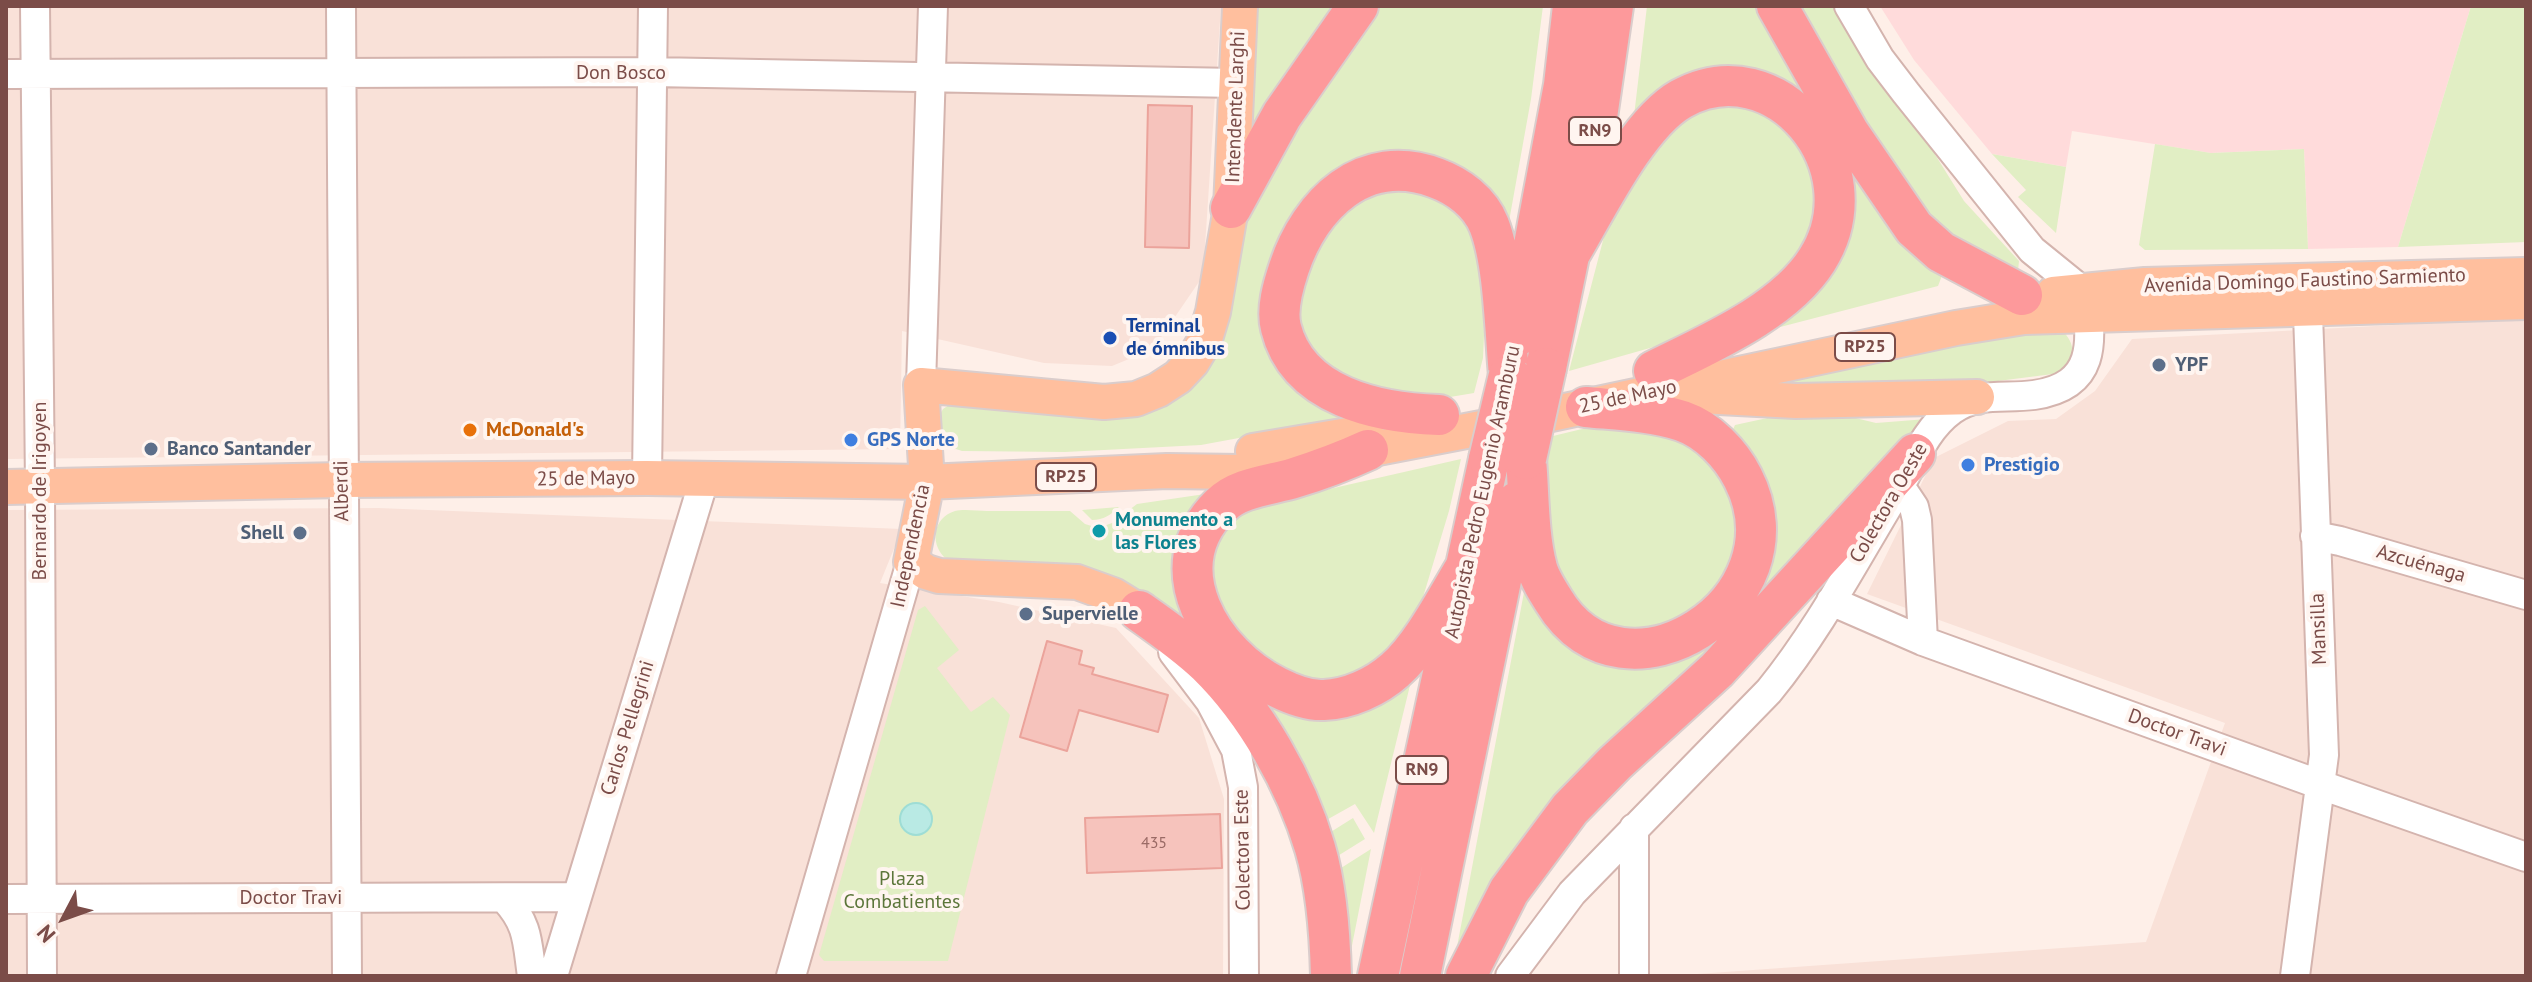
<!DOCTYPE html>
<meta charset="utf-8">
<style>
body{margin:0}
#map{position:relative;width:2532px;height:982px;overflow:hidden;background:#feefe8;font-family:"PT Sans",sans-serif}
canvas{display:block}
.frame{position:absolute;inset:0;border:8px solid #7b4c48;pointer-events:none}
.north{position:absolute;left:24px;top:878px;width:80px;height:80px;-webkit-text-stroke:6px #fff5f0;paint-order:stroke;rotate:229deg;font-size:22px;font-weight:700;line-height:32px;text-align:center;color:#7b4c48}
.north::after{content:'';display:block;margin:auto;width:28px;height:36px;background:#7b4c48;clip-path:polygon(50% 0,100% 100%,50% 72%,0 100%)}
</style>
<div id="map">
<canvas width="2532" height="982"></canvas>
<div class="frame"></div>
<div class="north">N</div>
</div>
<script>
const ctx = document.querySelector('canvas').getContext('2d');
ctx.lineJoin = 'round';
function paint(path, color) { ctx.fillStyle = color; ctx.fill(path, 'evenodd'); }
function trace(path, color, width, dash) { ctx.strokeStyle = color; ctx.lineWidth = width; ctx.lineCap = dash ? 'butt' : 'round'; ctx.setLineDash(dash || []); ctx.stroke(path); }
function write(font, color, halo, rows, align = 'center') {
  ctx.font = font + ' "PT Sans",sans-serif'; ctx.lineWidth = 8; ctx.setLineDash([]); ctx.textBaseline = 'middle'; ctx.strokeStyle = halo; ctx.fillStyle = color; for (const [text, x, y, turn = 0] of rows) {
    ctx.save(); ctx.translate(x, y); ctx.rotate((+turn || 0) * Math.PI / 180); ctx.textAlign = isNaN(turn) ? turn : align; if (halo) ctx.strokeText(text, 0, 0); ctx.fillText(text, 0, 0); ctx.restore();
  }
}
paint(new Path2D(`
 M6 6H1221L1203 276 1153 349 1112 366 1044 363 902 331 900 449 6 459Z
 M2526 318V976H1669L2146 942 2225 723 1867 594 1934 458 2008 421 2056 419 2095 391 2132 339Z
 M378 508 902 529 880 583 999 602 1116 628 1199 718 1224 799 1223 976H6V510Z`), '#f9e1d8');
paint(new Path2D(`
 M1880 6H2471L2398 247 2308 249 2304 149 2211 153 2072 131 2066 167 1992 154 1914 60Z`), '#ffdbdb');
paint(new Path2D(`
 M1252 6H1346L1246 154Z
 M1370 6H1543L1531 99 1508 227 1368 167 1267 294 1340 412V417L1336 420 1201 445 1065 452 962 451 950 447 939 436 938 418 943 409 952 403 1170 399 1242 212Z
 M1647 6H1760L1943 273 1938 286 1761 332 1839 218 1787 99 1634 116Z
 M1785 6H1834L1880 83 1926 140 1964 201 2019 261 2018 271 1941 247Z
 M2471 6H2526V242L2398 247Z
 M1753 102 1800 135 1826 207 1790 280 1664 344 1569 371 1607 225 1630 174 1683 108Z
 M2155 144 2211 153 2304 149 2308 249 2145 250 2139 245Z
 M1992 154 2066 167 2056 233 2018 197 2026 190Z
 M1385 179 1452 198 1482 248 1484 336 1483 358 1474 393 1414 403 1315 372 1287 299 1304 247Z
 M2013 329H2061C2077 346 2075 355 2061 373L1974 384 1801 385 1771 382Z
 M1839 414 1876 423 1927 419 1453 968 1525 587 1620 662 1758 573 1727 443 1735 425 1772 417Z
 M1608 427 1669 437 1716 455 1748 532 1691 626 1586 629 1543 538 1542 482 1553 436 1582 429Z
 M1461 459 1449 511 1414 627 1384 662 1318 691 1239 652 1202 555 1233 511Z
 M1205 494 1177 559 1268 701 1414 669 1374 833 1355 804 1314 827 1184 634 944 557C930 542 933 518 955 511 964 509 978 511 987 511 1015 511 1042 511 1070 511L1085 524 1098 528 1112 523 1137 504Z
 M1119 507C1110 515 1104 520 1092 520L1082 510Z
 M925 606 959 650 937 668 971 712 993 697 1010 715 948 961H824L819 955 918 610Z
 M1353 818 1365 839 1328 862 1318 840Z
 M1371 849 1346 976 1330 875Z`), '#e1eec4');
const water = new Path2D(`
 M900 819a16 16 0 1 1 32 0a16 16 0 1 1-32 0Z`);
paint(water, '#b9eae4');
trace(water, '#9eddd5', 2);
const building = new Path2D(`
 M1148 105 1192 106 1189 248 1145 247Z
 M1047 641 1082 651 1079 664 1094 668 1092 674 1168 695 1158 732 1079 710 1067 751 1020 737Z
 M1220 814 1222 868 1087 873 1085 818Z`);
paint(building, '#f6c3bc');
trace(building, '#eba39b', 2);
const minor = new Path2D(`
 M35 6 40 487 42 976
 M341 6 347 976
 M6 74 653 72 1236 83
 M921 385 933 6
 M647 478 653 6
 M1900 486 1914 507 1917 520 1923 641
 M2315 536 2340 541 2526 595
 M1831 601 1923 641 2321 785 2526 857
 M1173 652 1210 701 1236 750 1243 787 1244 976
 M1634 828V976
 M6 899 576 897
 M505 899C529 925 527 942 532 976
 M553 976 704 480
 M791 976 911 562
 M1510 976 1572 893 1769 691C1818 631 1854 562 1894 496 1912 467 1923 431 1952 410 1980 391 2003 399 2034 395 2096 386 2093 343 2085 293L2032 250 1906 93 1880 59 1849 6
 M2295 976 2324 755 2307 287`);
const major = new Path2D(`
 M2053 294 2145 285 2526 275
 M1700 396 1796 401 1977 397
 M1253 451 1366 432
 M1341 455 1518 421 1956 328 2024 317 2526 302
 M6 487 342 480 647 478 927 482 1167 471 1242 472 1285 465
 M1139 611 1113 595 1077 582 939 576 926 572 911 562 927 482 921 385 1104 402 1136 399 1158 390 1178 377 1192 362 1204 342 1213 312 1231 208 1240 6`);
const highway = new Path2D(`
 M1777 6 1849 133 1914 228 1941 252 2022 295
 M1231 208 1282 115 1358 6
 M1569 255C1596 210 1637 124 1681 99 1776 46 1876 167 1817 260 1784 312 1708 344 1654 371
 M1517 336 1564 85 1573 6
 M1546 368 1596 124 1613 6
 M1439 415C1379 413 1298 397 1281 328 1276 309 1283 286 1289 268 1310 204 1364 151 1436 178 1458 186 1480 202 1489 225 1504 263 1505 333 1509 375
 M1368 450C1344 461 1320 470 1294 478 1271 485 1239 487 1221 505 1157 567 1212 655 1277 687 1291 694 1308 701 1324 700 1349 699 1376 687 1395 670 1422 647 1448 596 1467 565
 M1526 459C1529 494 1528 534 1537 568 1540 579 1547 590 1554 601 1623 716 1806 602 1743 478 1731 454 1708 430 1682 421 1651 411 1617 410 1586 407
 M1139 611C1163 628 1186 644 1207 664 1256 712 1296 783 1315 848 1327 889 1330 934 1331 976
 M1378 976 1489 459
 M1420 976 1517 502
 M1466 976 1509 891 1570 809 1615 763 1717 670 1915 454`);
trace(minor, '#d4b4ae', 32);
trace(major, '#dacdcc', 38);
trace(highway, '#dacdcc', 44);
trace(minor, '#fff', 28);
trace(major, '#ffbf9e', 34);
trace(highway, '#fd999b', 40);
const highwayBridge = new Path2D(`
 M1489 459 1509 375
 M1526 459 1546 368`);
trace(highwayBridge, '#dacdcc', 44, []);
trace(highwayBridge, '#fd999b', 40);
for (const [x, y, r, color] of [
 [1110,338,8,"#1a4fb4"],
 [2159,365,8,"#5c6f8a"],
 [470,430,8,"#e8710a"],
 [851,440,8,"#3f7fe0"],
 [151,449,8,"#5c6f8a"],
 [1968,465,8,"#3f7fe0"],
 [1099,531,8,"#0f9aa8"],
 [300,533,8,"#5c6f8a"],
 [1026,614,8,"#5c6f8a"]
]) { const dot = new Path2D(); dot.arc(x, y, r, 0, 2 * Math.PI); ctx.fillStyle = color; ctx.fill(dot); trace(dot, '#fff5f0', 3); }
write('16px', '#9a6a65', null, [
 ["435",1154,843]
]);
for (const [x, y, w] of [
 [1595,131,52],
 [1865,347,60],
 [1066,477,60],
 [1422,770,52]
]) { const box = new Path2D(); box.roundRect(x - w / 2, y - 14, w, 28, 6); ctx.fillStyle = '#fff5f0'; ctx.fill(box); trace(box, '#7b4c48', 2); }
write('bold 18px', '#7b4c48', null, [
 ["RN9",1595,131],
 ["RP25",1865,347],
 ["RP25",1066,477],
 ["RN9",1422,770]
]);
write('20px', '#7b4c48', '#fff5f0', [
 ["Don Bosco",621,73],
 ["Intendente Larghi",1236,107,-88],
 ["Avenida Domingo Faustino Sarmiento",2305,281,-2],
 ["25 de Mayo",1628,397,-12],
 ["25 de Mayo",586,479,-1],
 ["Bernardo de Irigoyen",40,491,-90],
 ["Alberdi",342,491,-91],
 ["Autopista Pedro Eugenio Aramburu",1483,492,-78],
 ["Colectora Oeste",1889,503,-60],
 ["Independencia",911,546,-78],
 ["Azcuénaga",2421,564,16],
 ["Mansilla",2319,629,-92],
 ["Carlos Pellegrini",628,728,-73],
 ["Doctor Travi",2177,733,20],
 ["Colectora Este",1243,850,-91],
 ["Doctor Travi",291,898]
]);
write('bold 20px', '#164399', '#fff5f0', [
 ["Terminal",1126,326],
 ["de ómnibus",1126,349]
], 'left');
write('bold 20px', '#4e5e75', '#fff5f0', [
 ["YPF",2175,365],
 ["Banco Santander",167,449],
 ["Shell",284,533,"right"],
 ["Supervielle",1042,614]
], 'left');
write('bold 20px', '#c56008', '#fff5f0', [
 ["McDonald's",486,430]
], 'left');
write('bold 20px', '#366cbe', '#fff5f0', [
 ["GPS Norte",867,440],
 ["Prestigio",1984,465]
], 'left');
write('bold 20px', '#0d838f', '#fff5f0', [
 ["Monumento a",1115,520],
 ["las Flores",1115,543]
], 'left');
write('20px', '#5c763a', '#fff5f0', [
 ["Plaza",902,879],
 ["Combatientes",902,902]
]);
</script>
